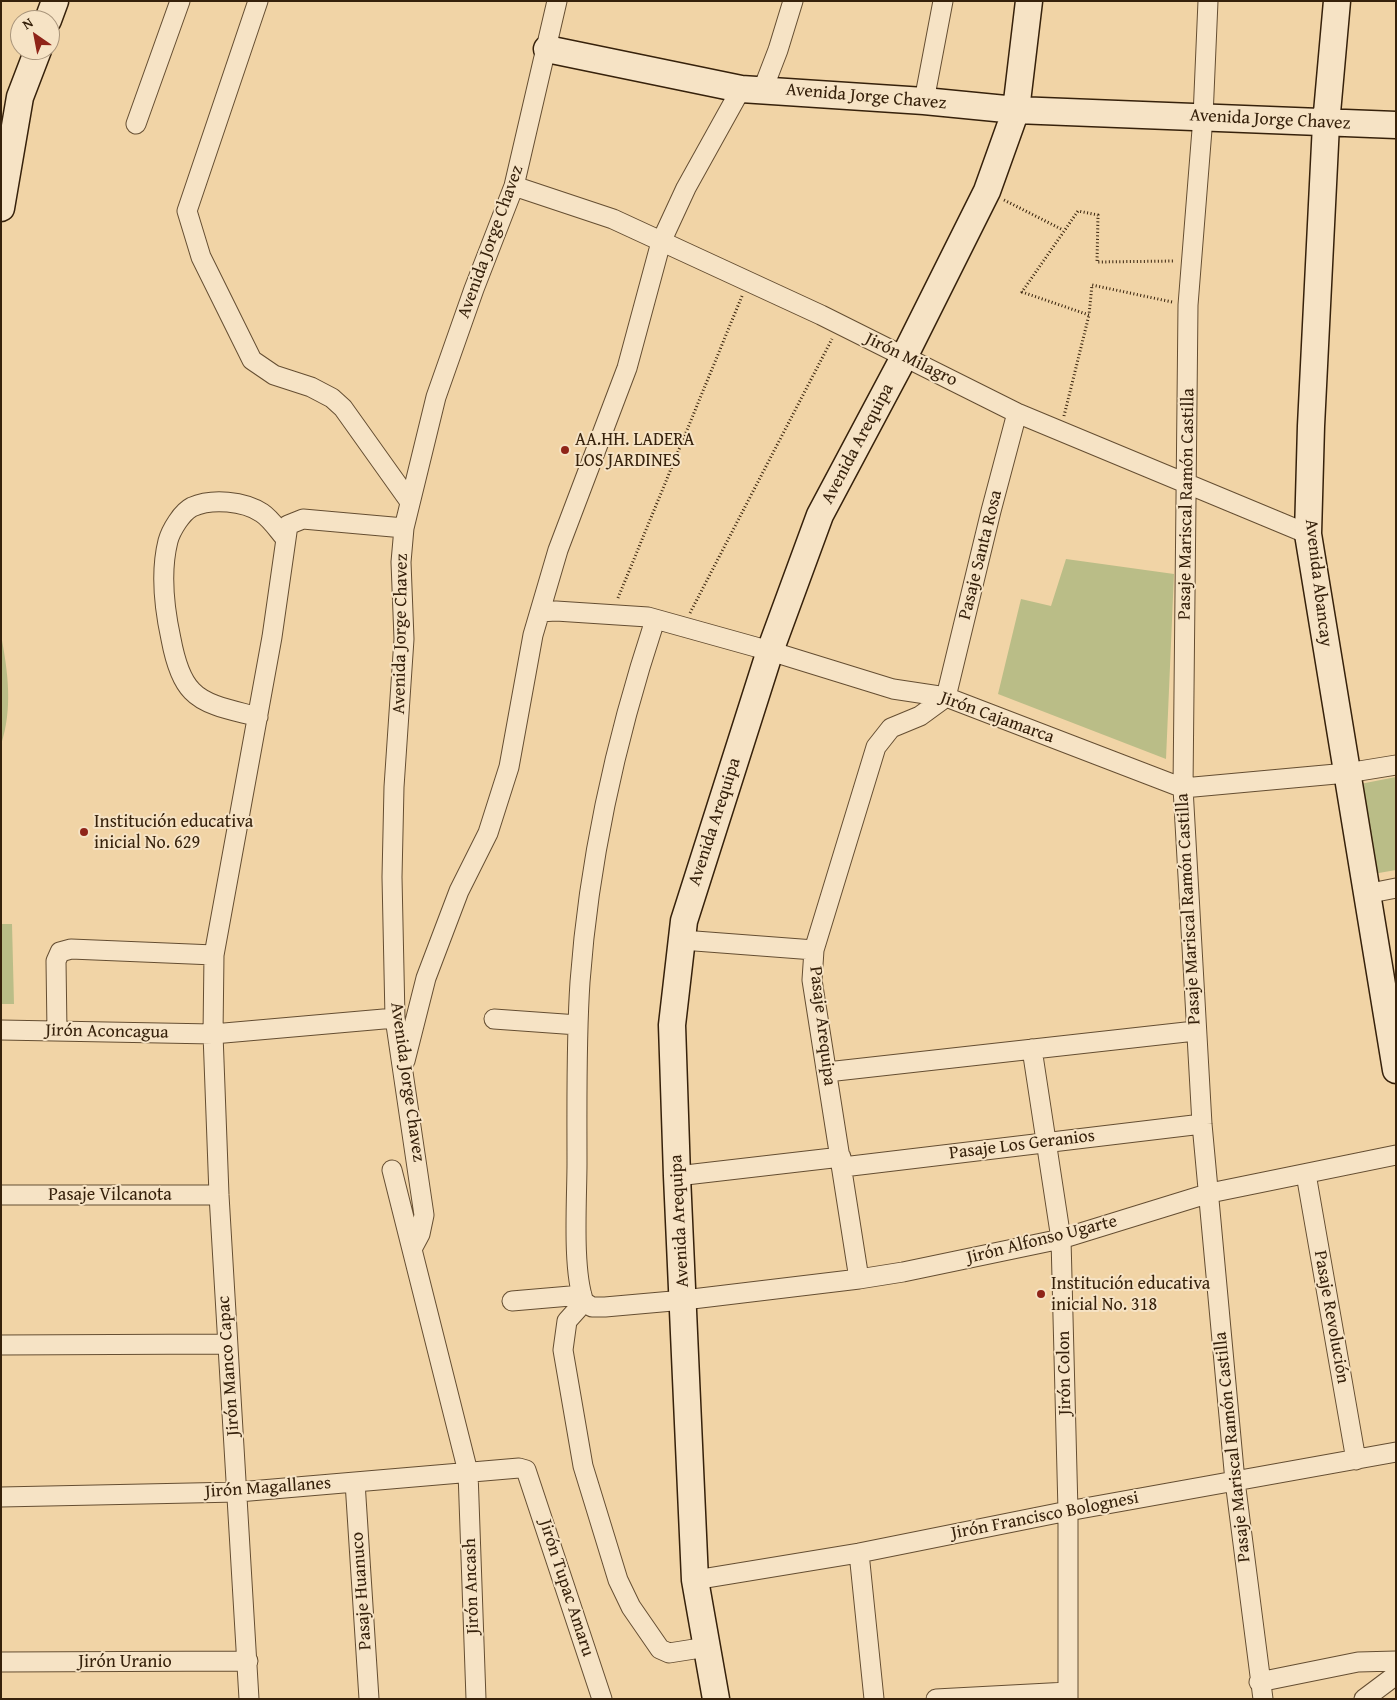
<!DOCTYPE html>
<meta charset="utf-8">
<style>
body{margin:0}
#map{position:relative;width:1397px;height:1700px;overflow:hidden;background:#f1d4a6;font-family:"Gentium Book Plus",serif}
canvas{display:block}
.frame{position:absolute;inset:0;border:2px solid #36210b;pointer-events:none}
.north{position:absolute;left:10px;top:10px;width:50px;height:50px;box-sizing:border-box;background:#f6e3c5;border:1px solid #a9957b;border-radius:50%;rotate:327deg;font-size:14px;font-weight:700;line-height:20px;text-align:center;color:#36210b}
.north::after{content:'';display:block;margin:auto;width:18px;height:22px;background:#8f2418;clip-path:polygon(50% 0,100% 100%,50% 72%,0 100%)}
</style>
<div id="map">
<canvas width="1397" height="1700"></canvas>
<div class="frame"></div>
<div class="north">N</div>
</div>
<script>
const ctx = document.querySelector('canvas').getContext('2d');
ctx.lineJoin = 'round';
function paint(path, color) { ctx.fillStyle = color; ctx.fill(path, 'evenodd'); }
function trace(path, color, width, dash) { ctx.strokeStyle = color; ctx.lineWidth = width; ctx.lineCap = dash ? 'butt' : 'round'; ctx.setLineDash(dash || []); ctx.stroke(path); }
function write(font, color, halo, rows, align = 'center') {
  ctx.font = font + ' "Gentium Book Plus",serif'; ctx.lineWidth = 4; ctx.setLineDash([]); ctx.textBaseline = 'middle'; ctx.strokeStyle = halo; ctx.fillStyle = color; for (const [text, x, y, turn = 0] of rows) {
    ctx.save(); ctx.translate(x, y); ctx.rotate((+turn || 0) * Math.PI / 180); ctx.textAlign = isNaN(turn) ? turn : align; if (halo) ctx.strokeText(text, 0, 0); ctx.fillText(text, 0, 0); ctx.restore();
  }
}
paint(new Path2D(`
 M1066 559 1174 574 1166 759 998 694 1021 599 1051 606Z
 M1 635C8 672 13 708 1 745Z
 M1396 777V870L1373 874 1355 785Z
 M1 924H12L14 1004H1Z`), '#babd87');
const street = new Path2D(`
 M258 1 187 211 201 257 252 360 274 375 311 387 332 398 343 408 410 502
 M1208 1 1203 117 1188 305 1183 788 1202 1124 1235 1481 1263 1699
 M763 89 778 50 793 1
 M924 101 943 1
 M136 124 180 1
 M514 186 613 219 821 315 1017 413 1308 534
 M540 612 556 611 648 617 770 651 893 689 946 697 1183 788 1347 773 1396 765
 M655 620C616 738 589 858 580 982 576 1042 577 1103 577 1163 577 1200 572 1269 584 1302L592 1307H605L684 1300 859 1279 903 1272 1061 1239 1210 1193 1396 1155
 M258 717C237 711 207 707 192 691 180 679 174 655 171 639 164 607 160 573 168 541 171 530 182 512 192 507 212 498 244 501 262 513 271 519 278 530 285 538
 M1366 894 1396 888
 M682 940 814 950
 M494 1019 578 1025
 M1 1030 213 1034 395 1018
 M57 1031 56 961 60 952 71 949 214 955
 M1032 1049 1061 1239 1068 1511V1699
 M405 1061 426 978 459 891 488 833 509 767 533 635 558 550 627 368 661 242 686 188 741 89
 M827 1072 1195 1031
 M843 1167 1202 1124
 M392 1170 468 1472 476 1699
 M1306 1174 1356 1460
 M677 1176 841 1157
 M1 1195H219
 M412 1249 420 1234 424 1215 395 1018 392 877 394 787 404 639 401 562 404 528 436 397 474 289 514 186 557 1
 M859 1279 812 980 814 950 876 747 891 728 920 716 946 697 991 511 1017 413
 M512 1301 582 1295
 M584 1302 567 1321 563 1350 583 1466 618 1580 631 1607 660 1649 669 1653 707 1647
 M1 1345 226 1344
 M355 1482 369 1699
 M1 1497 238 1492 519 1468 526 1470 602 1699
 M859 1553 874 1699
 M695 1580 859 1553 1068 1511 1396 1452
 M1 1662 248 1661
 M1259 1682 1358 1662 1396 1661
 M249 1699 219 1195 213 1034 214 955 272 637 288 525 303 519 404 528
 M936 1699 1068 1692
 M1364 1699 1396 1675`);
const secondary = new Path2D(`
 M1337 1 1326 124 1311 426 1308 534 1396 1070
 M48 20 55 1
 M547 49 741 89 924 101 1016 110 1396 125
 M1 208 20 97 38 50
 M716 1699 695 1580 677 1176 672 1025 684 921 770 651 820 515 904 357 987 191 1016 110 1029 1`);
trace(street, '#654e32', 21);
trace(secondary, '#36210b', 29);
trace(new Path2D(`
 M1004 200 1063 230
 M1172 302 1092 285 1089 315 1022 292 1078 211 1098 215 1097 262 1175 261
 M1064 416 1089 315
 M618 598 742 296
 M690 613 832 339`), '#36210b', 3, [1, 2.5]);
trace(street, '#f6e3c5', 19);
trace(secondary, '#f6e3c5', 26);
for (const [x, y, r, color] of [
 [565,450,5,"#8f2418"],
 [84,832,5,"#8f2418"],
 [1041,1294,5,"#8f2418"]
]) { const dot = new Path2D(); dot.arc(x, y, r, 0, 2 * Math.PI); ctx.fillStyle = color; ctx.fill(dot); trace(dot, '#f6e3c5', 2); }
write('18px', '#36210b', '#f6e3c5', [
 ["Avenida Jorge Chavez",866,97,5],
 ["Avenida Jorge Chavez",1270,120,3],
 ["Avenida Jorge Chavez",491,242,-70],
 ["Jirón Milagro",911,360,26],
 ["Avenida Arequipa",858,444,-62],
 ["Pasaje Mariscal Ramón Castilla",1187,504,-89],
 ["Pasaje Santa Rosa",981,555,-76],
 ["Avenida Abancay",1318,583,83],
 ["Avenida Jorge Chavez",401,634,-89],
 ["Jirón Cajamarca",997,718,20],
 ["Avenida Arequipa",715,822,-72],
 ["Pasaje Mariscal Ramón Castilla",1189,909,-93],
 ["Pasaje Arequipa",822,1026,83],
 ["Jirón Aconcagua",107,1032,1],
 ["Avenida Jorge Chavez",407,1082,82],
 ["Pasaje Los Geranios",1022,1145,-7],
 ["Pasaje Vilcanota",110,1195],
 ["Avenida Arequipa",680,1221,-93],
 ["Jirón Alfonso Ugarte",1042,1240,-14],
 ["Pasaje Revolución",1331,1317,80],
 ["Jirón Manco Capac",229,1366,-94],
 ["Jirón Colon",1065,1373,-91],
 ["Pasaje Mariscal Ramón Castilla",1233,1447,-96],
 ["Jirón Magallanes",268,1488,-4],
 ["Jirón Francisco Bolognesi",1045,1516,-11],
 ["Jirón Ancash",472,1586,-92],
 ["Jirón Tupac Amaru",566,1588,72],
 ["Pasaje Huanuco",362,1591,-94],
 ["Jirón Uranio",125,1662]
]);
write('18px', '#36210b', '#f6e3c5', [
 ["AA.HH. LADERA",575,440],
 ["LOS JARDINES",575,461],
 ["Institución educativa",94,822],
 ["inicial No. 629",94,843],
 ["Institución educativa",1051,1284],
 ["inicial No. 318",1051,1305]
], 'left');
</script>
